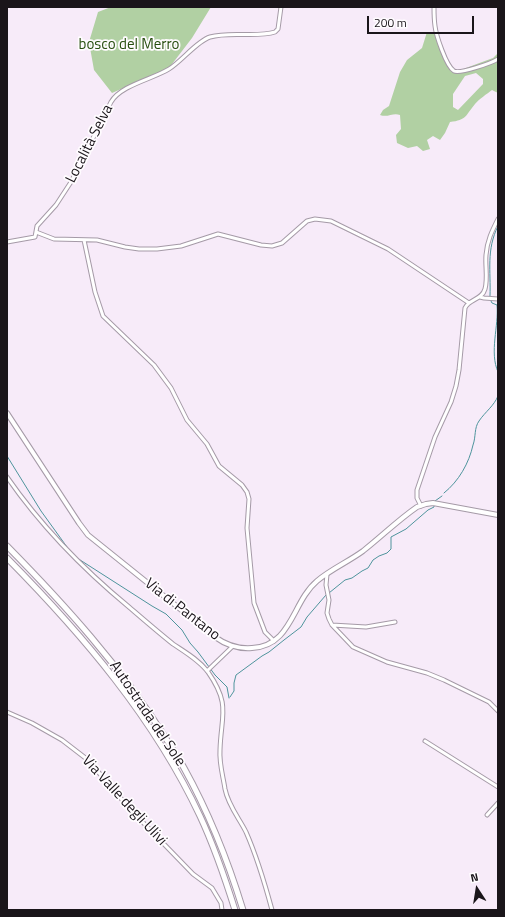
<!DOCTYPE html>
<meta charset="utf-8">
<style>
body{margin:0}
#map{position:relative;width:505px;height:917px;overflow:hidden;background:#f7ebf9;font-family:"Titillium Web",sans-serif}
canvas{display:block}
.frame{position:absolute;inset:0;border:8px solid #1a151a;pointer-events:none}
.north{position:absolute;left:457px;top:869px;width:40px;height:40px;-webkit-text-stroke:3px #fffcff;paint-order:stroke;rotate:348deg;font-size:11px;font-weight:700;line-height:16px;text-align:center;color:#1a151a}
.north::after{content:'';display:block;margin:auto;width:14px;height:18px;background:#1a151a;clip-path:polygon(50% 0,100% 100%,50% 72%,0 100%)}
.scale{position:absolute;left:367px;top:16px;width:107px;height:18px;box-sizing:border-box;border:2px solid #1a151a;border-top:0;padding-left:5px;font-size:12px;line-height:14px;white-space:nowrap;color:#1a151a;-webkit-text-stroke:3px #fffcff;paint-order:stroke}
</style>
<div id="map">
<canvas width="505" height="917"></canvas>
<div class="frame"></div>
<div class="north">N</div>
<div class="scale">200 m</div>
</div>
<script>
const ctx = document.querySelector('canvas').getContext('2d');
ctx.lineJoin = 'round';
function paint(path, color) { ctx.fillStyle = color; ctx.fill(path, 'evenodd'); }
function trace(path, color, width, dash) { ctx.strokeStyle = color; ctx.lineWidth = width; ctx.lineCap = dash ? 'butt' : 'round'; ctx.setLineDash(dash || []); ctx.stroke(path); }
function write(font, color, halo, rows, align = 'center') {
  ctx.font = font + ' "Titillium Web",sans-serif'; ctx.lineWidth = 3.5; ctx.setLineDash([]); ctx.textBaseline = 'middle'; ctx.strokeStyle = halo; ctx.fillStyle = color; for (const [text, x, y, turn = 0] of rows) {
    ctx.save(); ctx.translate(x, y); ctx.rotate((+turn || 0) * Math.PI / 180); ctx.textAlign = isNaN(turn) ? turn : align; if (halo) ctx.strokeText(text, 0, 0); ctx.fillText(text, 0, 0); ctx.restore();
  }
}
paint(new Path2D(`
 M111 7H211L192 38 169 68 112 93 94 70 89 42 98 12Z
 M427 32H432L436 34C440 45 445 68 455 72L493 58 498 53V93L492 90C487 94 479 99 475 104 465 116 467 120 450 122L445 133 440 140 433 136 427 140 430 149 423 151 417 146 408 148 397 143 396 135 401 129 400 115C393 112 388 118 380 115L383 110 389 106 400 72 407 60 422 48ZM476 73 483 79V84L458 110 453 107V94L465 76Z`), '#b1d0a3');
trace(new Path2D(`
 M490 296C491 271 486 250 498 226
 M490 299 492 303 497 305C499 326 489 352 498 372
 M7 456 41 511 67 547
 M444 493C459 481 469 463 473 445 476 437 474 428 479 421 485 412 494 406 498 396
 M435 501 442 496
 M77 558 152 606 166 614 182 630 190 643 198 652 215 675 227 687 229 698
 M329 593 345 580 352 578 362 571 368 568 373 560 379 556 387 553 391 549V537L406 529 428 510 434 507V505
 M230 697 234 691V683L236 675 262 656 269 652 284 640 301 627 307 617 326 595`), '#4e949c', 1);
const street = new Path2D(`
 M434 7C434 13 434 19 435 26 436 35 446 66 454 71 460 74 492 63 498 59
 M36 232 54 239 97 240 125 247 139 249H157L181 246 218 234 261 245 272 246 282 243 307 221 315 219 331 221 388 249 469 303
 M84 240 95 292 103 316 154 365 171 388 187 420 207 444 219 466 242 485 247 492 249 499 247 528 254 603 265 632 274 641
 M7 242 35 237 37 226 56 205 71 182 111 102C121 85 153 79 169 69 182 61 197 41 210 37 230 31 257 38 275 32L278 29 281 7
 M480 297 484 298 498 299
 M7 477C41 526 83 569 129 607 143 619 158 632 173 644 185 652 199 660 208 672 231 705 221 715 220 750 219 763 223 776 225 789 228 805 239 818 246 832 257 857 265 884 272 910
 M421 506 417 498V490L435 437 451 402 456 386 459 370 465 308C469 299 482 300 485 289 488 278 485 266 486 255 487 241 492 231 498 219
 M327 574 326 585 329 600 327 613 329 619 332 625 353 647 387 662 427 673 444 680 489 702 498 711
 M332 625 366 627 395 622
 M207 671 233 646
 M7 712 32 723 62 740 88 760 130 809 193 874 212 888 221 903 222 910
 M425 741 498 787
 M487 815 498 803`);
const secondary = new Path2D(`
 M7 413 79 523 88 535 215 637C226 645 239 649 252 648 292 646 292 602 317 581 331 569 348 562 363 551 381 537 398 520 417 507L426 504 433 503 498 515`);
const highway = new Path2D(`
 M7 546C65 605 121 667 165 737 171 747 178 757 184 768 209 813 228 861 243 910
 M7 558C83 635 154 718 200 816 214 846 225 878 235 910`);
trace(street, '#a59aa7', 5);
trace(secondary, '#a59aa7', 6);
trace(highway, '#a59aa7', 7);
trace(street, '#fff', 3);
trace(secondary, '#fff', 4);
trace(highway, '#fff', 5);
write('15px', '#274e0f', '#fffcff', [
 ["bosco del Merro",129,45]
]);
write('15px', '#1a151a', '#fffcff', [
 ["Località Selva",90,144,-63],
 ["Via di Pantano",182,610,38],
 ["Autostrada del Sole",147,714,56],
 ["Via Valle degli Ulivi",124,801,47]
]);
</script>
